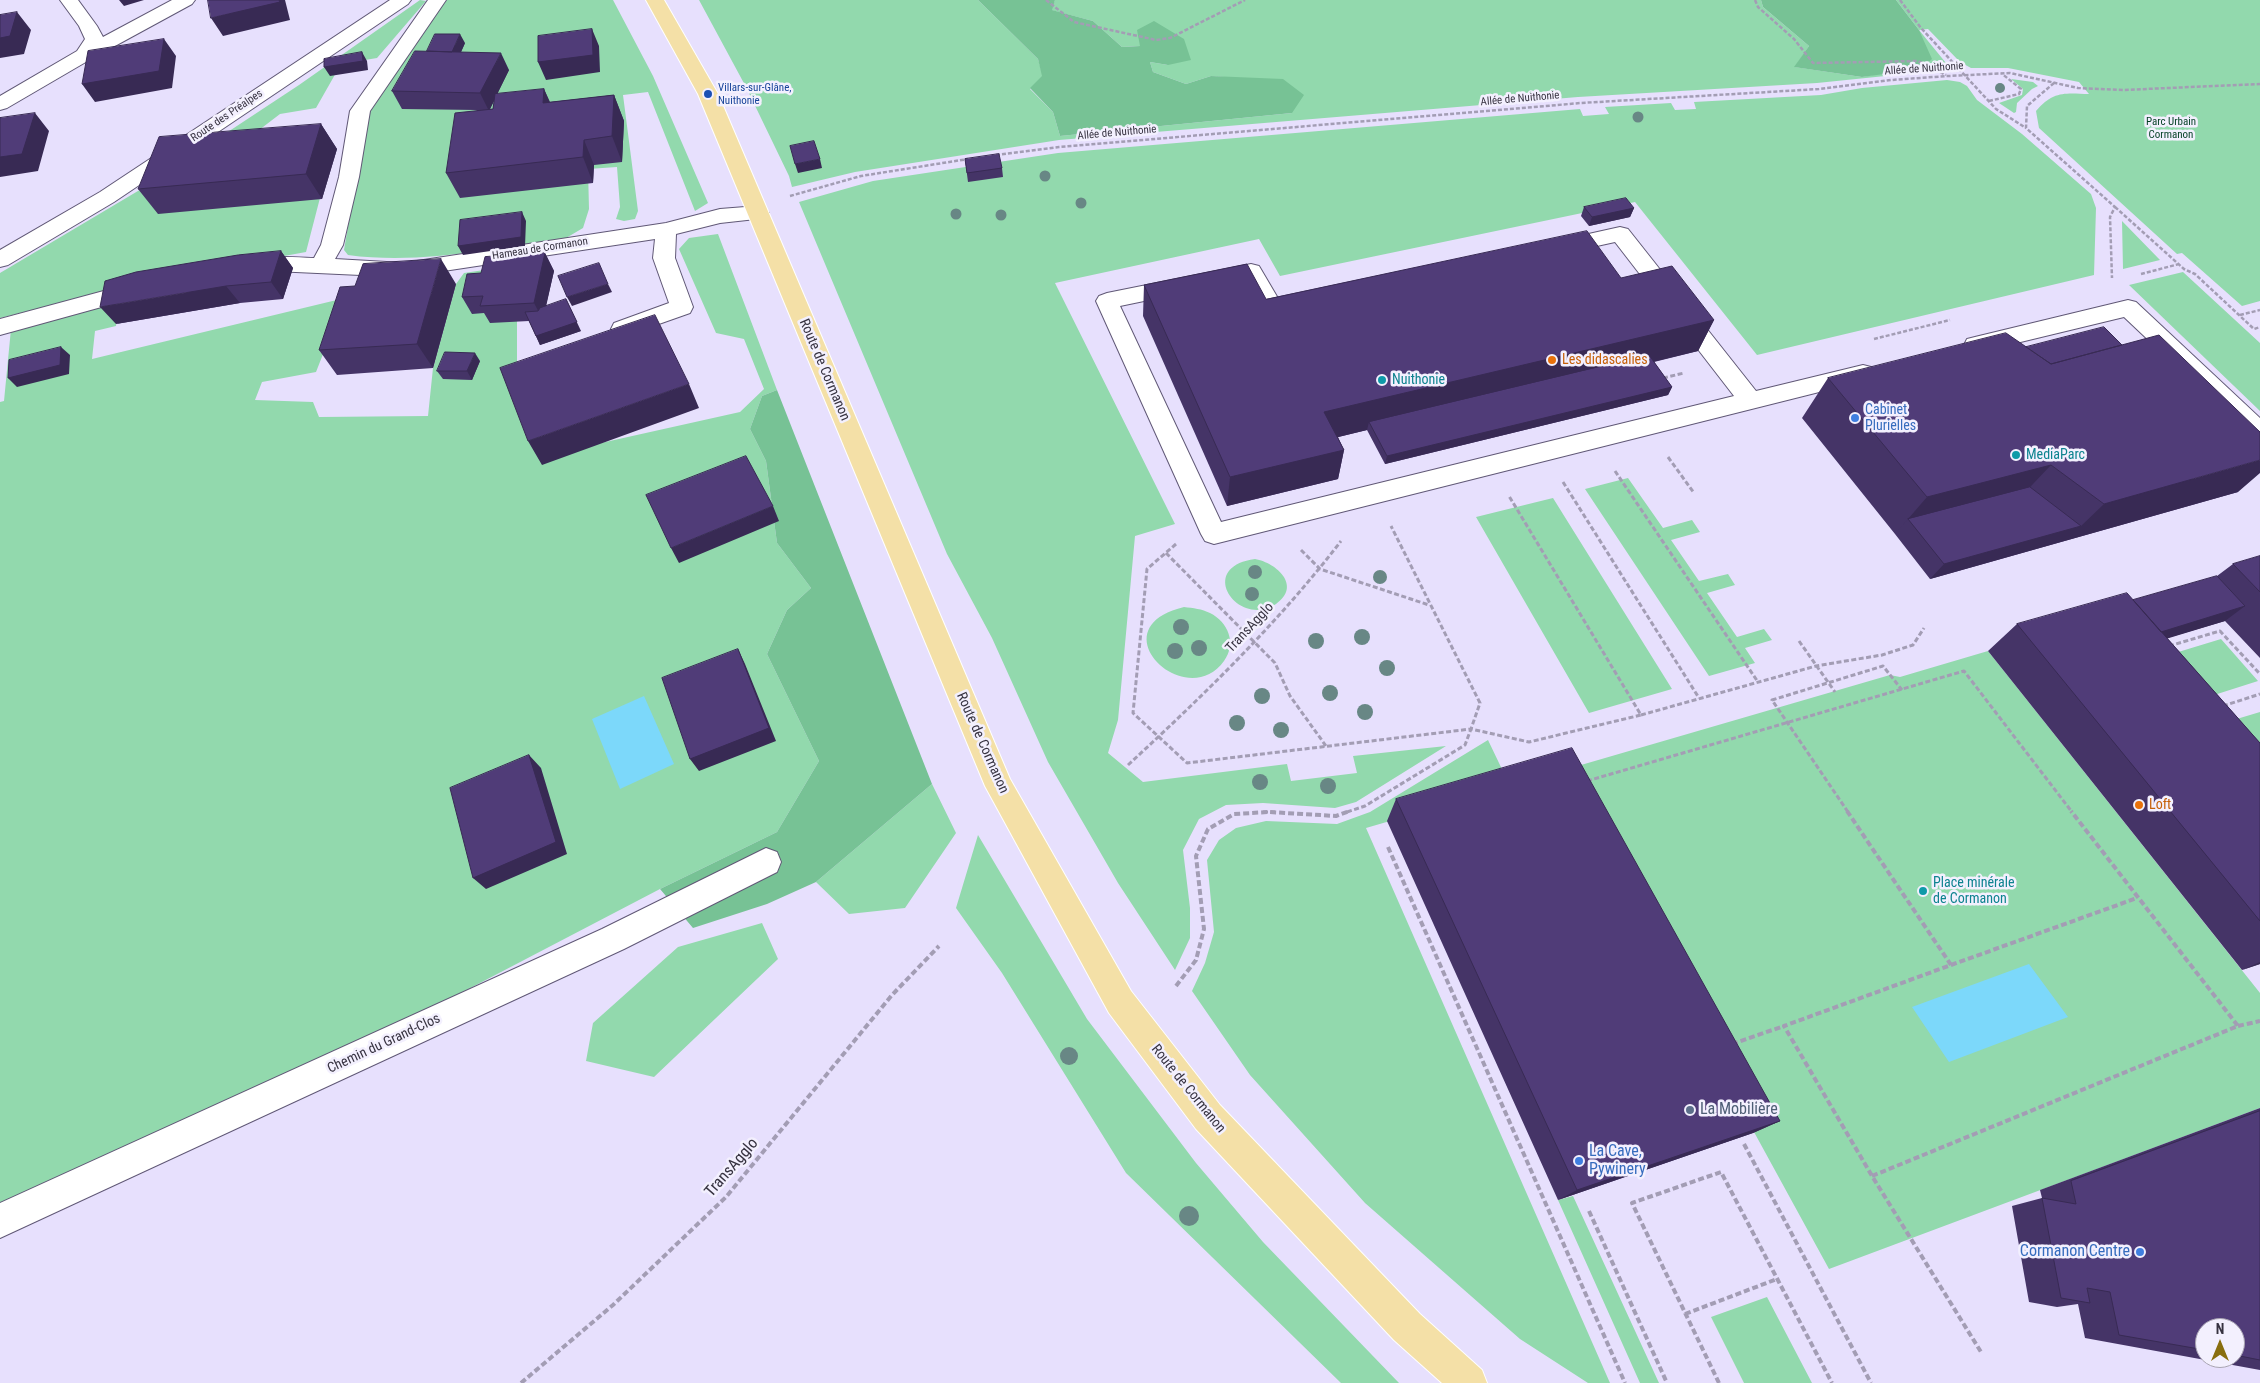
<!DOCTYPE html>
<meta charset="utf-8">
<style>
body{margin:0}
#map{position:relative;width:2260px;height:1383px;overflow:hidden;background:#e7e0fd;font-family:"Roboto Condensed",sans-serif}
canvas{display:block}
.north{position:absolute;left:2195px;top:1318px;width:50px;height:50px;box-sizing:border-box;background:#f3f0fe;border:1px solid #a8a4b2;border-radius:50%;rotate:0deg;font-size:14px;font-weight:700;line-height:20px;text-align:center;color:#373341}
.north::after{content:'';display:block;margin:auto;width:18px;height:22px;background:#896e0f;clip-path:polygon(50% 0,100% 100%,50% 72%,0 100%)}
</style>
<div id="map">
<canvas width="2260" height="1383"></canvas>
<div class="north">N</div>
</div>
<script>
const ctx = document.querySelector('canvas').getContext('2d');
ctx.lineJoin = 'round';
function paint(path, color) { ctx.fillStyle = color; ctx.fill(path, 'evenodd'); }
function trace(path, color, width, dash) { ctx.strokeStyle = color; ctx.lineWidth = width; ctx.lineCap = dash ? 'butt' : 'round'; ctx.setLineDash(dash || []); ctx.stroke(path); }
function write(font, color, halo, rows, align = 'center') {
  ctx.font = font + ' "Roboto Condensed",sans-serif'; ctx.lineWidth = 5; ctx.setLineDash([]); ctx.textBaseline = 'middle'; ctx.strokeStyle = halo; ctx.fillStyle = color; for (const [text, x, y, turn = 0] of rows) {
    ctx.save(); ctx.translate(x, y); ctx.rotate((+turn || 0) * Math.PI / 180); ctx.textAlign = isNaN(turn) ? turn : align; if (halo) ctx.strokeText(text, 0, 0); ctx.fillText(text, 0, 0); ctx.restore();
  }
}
paint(new Path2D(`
 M420 0 426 1 377 58 341 64 316 108 280 114 195 179 321 194 306 252 174 276 0 318V273L143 188 299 85Z
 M447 0H613L653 76 708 203 695 211 648 92 623 95 638 211 635 219 624 221 616 219 620 207 617 167 588 169 589 209 583 228 566 238C494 248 421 265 348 255L344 250 367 114 396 64Z
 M699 0H978L1038 59 1043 76 1030 89 1053 112 1060 136 1292 113 1237 78 1211 76 1186 84 1153 72 1150 62 1168 65 1140 46 1122 47 1093 21 1051 10 1055 0H1761L1763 7 1809 46 1795 67 1862 77 1883 73 1919 30 1896 0H2260V301L2242 306 2182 253 2177 254 2039 128 2036 111C2053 91 2064 93 2089 94L2079 82 2008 68H1971L1960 62 1928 29 1919 30 1946 63 1944 70 1817 83 1578 97 1059 140 855 172 792 187 789 176 746 87Z
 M2011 79 2033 82 2038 86 2032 89 2017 103 2016 112 2014 113 1999 103 2022 95 2023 89Z
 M1947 80 1960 82 1967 86 1977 100 2022 134 2091 194 2096 208 2094 275 1757 355 1635 202 1280 276 1259 239 1055 283 1175 524 1135 536 1118 720 1108 753 1143 782 1287 764 1291 781 1357 773 1353 756 1446 746 1356 802 1335 808 1263 803 1226 805 1199 819 1183 850 1190 908V938L1175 970 1118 883 1048 762 992 638 947 554 799 202 873 181 1058 153 1580 109 1583 116 1609 114 1605 107 1671 103 1675 110 1696 109 1694 102 1821 95 1862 88Z
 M2122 221 2160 260 2123 269Z
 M718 234 777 390 762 396 750 429 766 461 777 543 811 588 787 610 767 654 819 761 777 832 660 889 344 1054 0 1206V402L4 401 11 329 119 301 116 326 95 331 92 359 345 298 316 372 262 382 255 400 313 402 319 417 428 416 433 368 456 284 464 273 545 261 517 285V385L547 455 740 412 764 389 744 339 716 333 679 249 689 238Z
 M2183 272 2260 343V411L2129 285Z
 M1628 478 1663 528 1692 520 1700 532 1671 540 1699 581 1728 574 1735 585 1707 593 1737 637 1764 629 1772 640 1745 648 1755 663 1709 676 1585 489Z
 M1553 498 1672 689 1589 713 1476 517Z
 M1255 559C1277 563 1302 586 1276 604 1238 629 1195 567 1255 559Z
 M1184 607C1193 608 1202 609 1210 613 1228 622 1237 643 1224 661 1186 714 1096 628 1184 607Z
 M2221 639 2258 681 2189 703 2152 660Z
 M1988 651 2260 993V1108L1829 1269 1557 772 1890 675 1900 677Z
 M2260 712V785L2210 727Z
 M1488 740 1510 786 1366 828 1610 1383H1588L1520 1339 1365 1203 1250 1075 1192 991 1205 963 1214 932 1207 860 1219 840 1236 828 1266 821 1337 824 1370 812Z
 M932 784 956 833 905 908 849 914 816 882Z
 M978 835 1087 1019 1196 1163 1263 1242 1399 1383H1341L1126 1173 1002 973 956 908Z
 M762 923 778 959 654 1077 586 1061 593 1023 678 947Z
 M1573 1196 1659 1383H1640L1558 1200Z
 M1767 1297 1812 1383H1744L1711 1317Z`), '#92d9ad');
paint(new Path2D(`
 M978 0H1055L1052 10 1093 21 1122 47 1140 46 1137 30 1154 21 1184 39 1191 60 1168 65 1150 62 1153 72 1186 84 1211 76 1283 79 1304 95 1292 113 1060 136 1053 112 1030 88 1042 76 1038 59Z
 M1761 0H1896L1919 30 1932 59 1921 69 1862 77 1794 67 1809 46 1763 7Z
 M777 390 932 784 816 882 767 904 693 928 660 889 777 832 819 761 767 654 787 610 811 588 777 543 766 461 750 429 762 396Z`), '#77c295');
paint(new Path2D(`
 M644 696 674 764 620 789 592 719Z
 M2029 964 2068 1017 1949 1062 1912 1007Z`), '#7cd8fa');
const minor = new Path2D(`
 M60 0H78L97 26 103 37 172 0H195L192 4 91 59 7 108 0 110V96L77 51 85 39 79 26Z
 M390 0H411L408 4 114 202 8 265 0 267V250L100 192Z
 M428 0H446L370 111 359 177 343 245 335 259 404 263 666 223 720 209 758 206 765 208 769 213 765 218 720 223 676 234 675 258 693 307 690 313 622 337 614 335 611 329 614 323 669 303 653 258 655 239 404 277 274 271 255 274 247 272 244 267 247 262C270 255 291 257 314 258L321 245 339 177 350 111Z
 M1620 227 1628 229 1756 391 1863 365 1871 367 1875 373 1871 379 1214 544 1205 541 1201 534 1096 301 1099 296 1107 293 1251 264 1259 266 1279 300 1297 296 1305 299 1308 304 1305 309C1292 313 1278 318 1265 315L1245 280 1120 306 1221 522 1734 396 1615 242 1556 255 1548 253 1545 248 1548 243Z
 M137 282 145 285 148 290 145 295 0 335V319Z
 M2128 300 2136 302 2260 418V441L2252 438 2124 317 1975 353 1967 351 1964 345 1967 339 1975 337Z
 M766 848 777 852 781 862 777 872 624 949 0 1238V1203L602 929Z`);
const major = new Path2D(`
 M646 0H664L718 94 1010 779 1131 991 1220 1105 1420 1314 1482 1370 1487 1383H1442L1394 1340 1196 1129 1109 1013 985 786 698 94Z`);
trace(minor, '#605876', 2);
trace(major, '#fff', 2);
trace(new Path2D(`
 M1046 0 1074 22 1156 40 1170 38 1245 0
 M1755 0 1758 7 1794 39 1813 63 1918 61 1946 75
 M1900 0 1921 28 1996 109 2026 128
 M2054 83 2027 106 2026 128 2115 207 2110 217 2112 278
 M1989 101 2019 94 2021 89 2001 73
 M996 155 1059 147 1581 103 1819 89 1891 80 1948 76 2010 73 2078 88 2123 90 2260 84
 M790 196 861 176 968 159
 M2115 207 2184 269 2195 274 2254 329 2260 327
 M2141 274 2179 264
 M2240 315 2260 310
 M1874 339 1950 320`), '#a39db4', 2.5, [4, 2]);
trace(new Path2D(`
 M1663 378 1684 373
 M1668 457 1694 493
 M1615 471 1758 682
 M1563 482 1699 698
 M1176 544 1147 569 1133 713 1187 763 1471 729 1480 703 1391 526
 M1301 550 1320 569 1429 605
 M1166 553 1275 663 1290 696 1326 746
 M1799 641 1835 692
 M2169 646 2220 631 2260 674
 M2223 706 2260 694
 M1641 715 1816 666 1882 655 1913 645 1924 628
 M1128 765C1204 695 1278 623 1341 541
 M1587 781 1964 671 2072 812
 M1263 812H1275
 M1347 812 1365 806 1465 745 1471 729 1529 742 1641 715 1509 496
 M1848 812 1772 700 1883 666 1902 690`), '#a39db4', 3, [5, 2.5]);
trace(new Path2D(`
 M1847 811 1951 965 1784 1026 1872 1176 1981 1352
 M1388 847 1625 1383
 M1951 965 2137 898
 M1176 986 1196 960 1204 929 1196 856 1208 829 1234 814 1269 812 1336 816 1350 811
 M2238 1026 2260 1021
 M1732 1044 1784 1026
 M1744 1144 1871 1383
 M1872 1176 2238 1026 2071 811
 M1589 1211 1667 1383
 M1685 1314 1777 1279
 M521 1383 613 1305 726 1197 892 995 939 946
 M1719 1383 1632 1203 1721 1172 1832 1383`), '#a39db4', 4, [6, 3]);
paint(minor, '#fff');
paint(major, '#f4e0a7');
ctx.fillStyle = '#688785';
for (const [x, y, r] of [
 [2000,88,5],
 [1638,117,5.5],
 [1045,176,5.5],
 [1081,203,5.5],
 [956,214,5.5],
 [1001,215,5.5],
 [1255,572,7],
 [1380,577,7],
 [1252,594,7],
 [1181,627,8],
 [1362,637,8],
 [1316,641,8],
 [1199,648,8],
 [1175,651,8],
 [1387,668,8],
 [1330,693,8],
 [1262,696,8],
 [1365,712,8],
 [1237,723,8],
 [1281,730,8],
 [1260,782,8],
 [1328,786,8],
 [1069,1056,9],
 [1189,1216,10]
]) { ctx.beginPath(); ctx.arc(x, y, r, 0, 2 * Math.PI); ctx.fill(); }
paint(new Path2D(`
 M465 43 461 52 509 70 497 94 544 89 550 102 614 95 624 121 622 162 594 165 593 183 460 198 446 173 477 110 402 109 392 91 427 51ZM495 99 493 109H490Z
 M321 124 337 149 322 199 158 214 138 189Z
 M965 159 1002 168 1003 177 968 182Z
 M1584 207 1634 208 1630 217 1589 226 1581 216Z
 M281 251 293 268 283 299 240 303 116 324Z
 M545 253 554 271 546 305 581 331 540 345 529 321 490 323 484 313 472 314 462 297 481 273Z
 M1621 278 1714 320 1698 351 1654 362 1672 387 1668 395 1385 464 1367 430 1338 437 1344 450 1338 479 1227 506 1143 316 1144 285 1266 299Z
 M456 284 433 368 337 375 319 350Z
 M480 361 472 380 443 379 437 371Z
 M1828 378 2238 492 1930 579 1895 534 1802 418Z
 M2260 556V658L2225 621 2167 638 2260 743V964L2242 970 1988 651 2017 624 2133 600 2217 576 2233 564Z
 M1396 799 1780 1121 1753 1133 1558 1200 1387 821Z
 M2260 1108V1370L2085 1338 2078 1304 2057 1307 2029 1302 2012 1206 2042 1198 2040 1190ZM2205 1328H2235V1358H2205Z`), '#453467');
paint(new Path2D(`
 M119 0H144L124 6Z
 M279 0H285L290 20 223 36 211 18Z
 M17 12 31 30 24 54 0 58V38Z
 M592 29 599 46 600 72 546 80 538 62Z
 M460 34 465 43 457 61 452 52Z
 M164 39 176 56 172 88 95 102 82 84Z
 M362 52 367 61 368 70 330 76 324 67Z
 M501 53 509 70 489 111 480 93Z
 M544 89 555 115 543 103Z
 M614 95 624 121 622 162 612 136Z
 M35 113 49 131 38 171 0 177V157Z
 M321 124 337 149 322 199 306 174Z
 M584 140 594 165 593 183 583 157Z
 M820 159 822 168 798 173 795 164Z
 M1634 208 1630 217 1589 226 1592 217Z
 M522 212 526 221 525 246 463 255 458 246Z
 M281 251 293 268 283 299 271 282Z
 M545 253 554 271 543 320 534 303Z
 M441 259 456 284 433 368 417 344Z
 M608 284 612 292 572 306 567 297Z
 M226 286 240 303 116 324 100 307Z
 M566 299 581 331 540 345 536 336Z
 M1714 320 1698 351 1373 429 1369 422 1367 430 1318 442 1324 412Z
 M61 347 70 355 69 374 17 387 8 378Z
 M475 353 480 361 472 380 467 371Z
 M689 384 699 408 542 465 528 441Z
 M1672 387 1668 395 1385 464 1387 456Z
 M1344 450 1338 479 1227 506 1230 477Z
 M2260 460V473L2238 492 1930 579 1944 564 2081 526 2104 504Z
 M2051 465 2015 503 1908 519 1895 534 1927 497Z
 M773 506 779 521 679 563 671 548Z
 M2245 606 2225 621 2123 652 2141 638Z
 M738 649 745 664 776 741 699 771 690 759Z
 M529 755 541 768 567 854 486 889 473 878Z
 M2260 962V964L2242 970Z
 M1780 1121 1753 1133 1558 1200 1577 1190Z`), '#382a54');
const building = new Path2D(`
 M208 0H279L280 2 211 18Z
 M17 12 10 36 0 38V15Z
 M592 29 593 55 538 62V36Z
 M435 34H460L452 52 427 51Z
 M164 39 159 71 82 84 88 51Z
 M415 51 501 53 480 93 392 91Z
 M362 52 363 61 324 67V59Z
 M544 89 543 103 614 95 612 136 584 140 583 157 446 173 455 113 493 109 495 94Z
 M35 113 22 154 0 157V118Z
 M321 124 306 174 138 189 159 137Z
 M814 141 820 159 795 164 790 146Z
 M999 154 1002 168 967 173 965 159Z
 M1626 198 1634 208 1592 217 1584 207Z
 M522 212 521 237 458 246 460 220Z
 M1587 231 1621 278 1672 266 1714 320 1324 412 1344 450 1230 477 1144 285 1247 264 1266 299Z
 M281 251 271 282 226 286 100 307 105 281 136 272 238 255Z
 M545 253 534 303 480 306 483 296 462 297 467 274 481 273 485 257Z
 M441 259 417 344 319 350 340 287 355 286 363 264Z
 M599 263 608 284 567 297 558 276Z
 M566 299 577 322 536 336 525 312 538 311 540 308Z
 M655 315 689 384 528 441 500 368Z
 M2104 327 2122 345 2051 364 2026 347Z
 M2006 333 2051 364 2159 335 2260 432V460L2104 504 2051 465 1927 497 1828 378Z
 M61 347 60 365 8 378 9 360Z
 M445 352 475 353 467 371H437Z
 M1649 355 1672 387 1387 456 1369 422Z
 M746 456 773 506 671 548 646 495Z
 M2030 487 2081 526 1944 564 1908 519Z
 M2260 556V592L2233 564Z
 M2217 576 2245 606 2161 632 2133 600Z
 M2127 593 2260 743V921L2017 624Z
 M738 649 769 728 690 759 662 678Z
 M1572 748 1780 1121 1577 1190 1396 799Z
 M529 755 556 842 473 878 450 788Z
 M2260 1111V1360L2235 1355V1328H2205V1350L2119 1335 2110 1292 2087 1288 2090 1303 2061 1298 2042 1198 2076 1204 2071 1181Z`);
paint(building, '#503c78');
trace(building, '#382a54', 1);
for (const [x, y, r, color] of [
 [708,94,5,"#1a4fb4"],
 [1552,360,5,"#e8710a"],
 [1382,380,5,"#0f9aa8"],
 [1855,418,5,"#3f7fe0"],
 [2016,455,5,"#0f9aa8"],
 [2139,805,5,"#e8710a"],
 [1923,891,5,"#0f9aa8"],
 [1690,1110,5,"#5c6f8a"],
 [1579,1161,5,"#3f7fe0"],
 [2140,1252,5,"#3f7fe0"]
]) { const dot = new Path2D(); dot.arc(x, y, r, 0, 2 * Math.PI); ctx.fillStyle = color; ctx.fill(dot); trace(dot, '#f3f0fe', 2); }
write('11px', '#373341', '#f3f0fe', [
 ["Allée de Nuithonie",1924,69,-4],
 ["Allée de Nuithonie",1520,99,-5],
 ["Route des Préalpes",227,116,-34],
 ["Allée de Nuithonie",1117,133,-5],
 ["Hameau de Cormanon",540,249,-9]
]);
write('11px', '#164399', '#f3f0fe', [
 ["Villars-sur-Glâne,",718,88],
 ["Nuithonie",718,101]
], 'left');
write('11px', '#003e22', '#f3f0fe', [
 ["Parc Urbain",2171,122],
 ["Cormanon",2171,135]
]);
write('14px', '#c56008', '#f3f0fe', [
 ["Les didascalies",1562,360],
 ["Loft",2149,805]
], 'left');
write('14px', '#373341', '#f3f0fe', [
 ["Route de Cormanon",824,370,67],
 ["TransAgglo",1250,628,-47],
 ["Route de Cormanon",982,743,66],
 ["Chemin du Grand-Clos",384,1044,-25],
 ["Route de Cormanon",1188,1089,51]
]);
write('14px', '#0d838f', '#f3f0fe', [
 ["Nuithonie",1392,380],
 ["MediaParc",2026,455],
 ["Place minérale",1933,883],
 ["de Cormanon",1933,899]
], 'left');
write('14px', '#366cbe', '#f3f0fe', [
 ["Cabinet",1865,410],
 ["Plurielles",1865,426]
], 'left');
write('16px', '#4e5e75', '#f3f0fe', [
 ["La Mobilière",1700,1110]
], 'left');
write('16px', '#366cbe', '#f3f0fe', [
 ["La Cave,",1589,1152],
 ["Pywinery",1589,1170],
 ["Cormanon Centre",2130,1252,"right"]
], 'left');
write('16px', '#373341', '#f3f0fe', [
 ["TransAgglo",732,1168,-49]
]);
</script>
